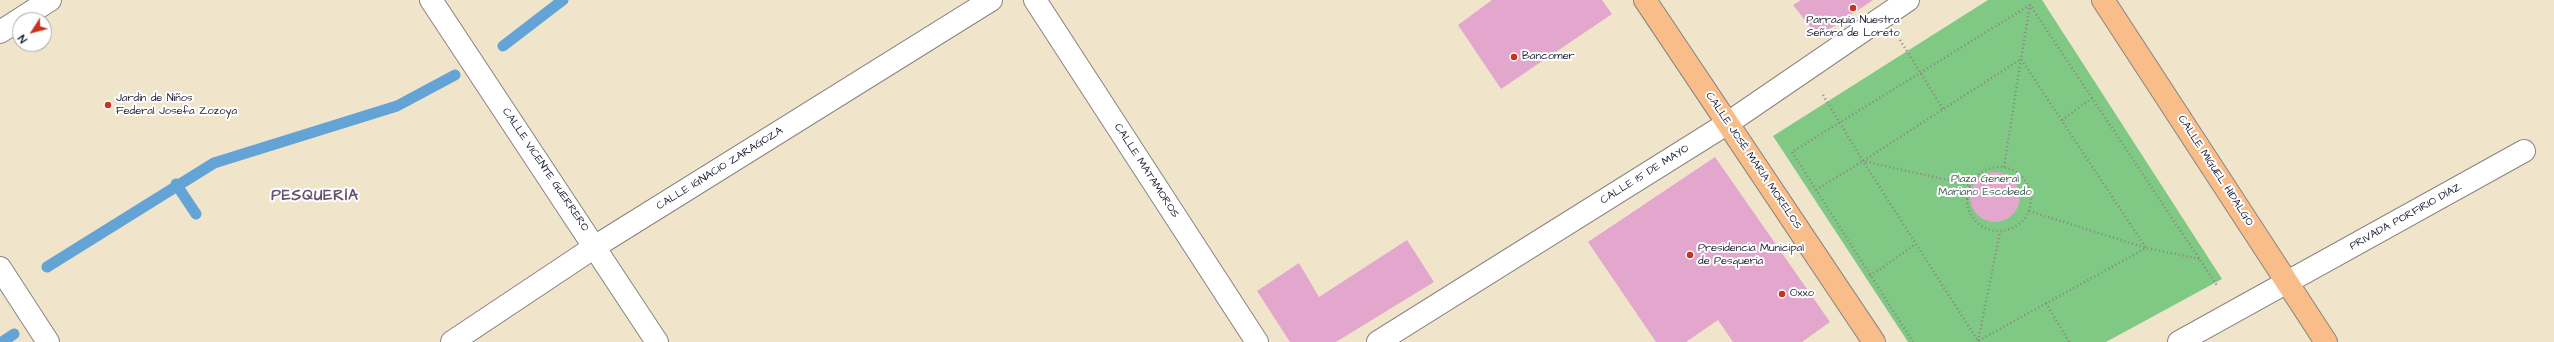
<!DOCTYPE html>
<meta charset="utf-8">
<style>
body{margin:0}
#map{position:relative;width:2554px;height:342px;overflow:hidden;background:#f0e5ca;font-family:"Architects Daughter",sans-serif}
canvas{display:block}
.north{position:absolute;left:12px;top:12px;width:40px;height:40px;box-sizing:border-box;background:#fff;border:1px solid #a7a7b1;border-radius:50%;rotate:234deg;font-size:11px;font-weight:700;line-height:16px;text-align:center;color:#22223b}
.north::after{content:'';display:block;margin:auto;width:14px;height:18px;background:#c8321e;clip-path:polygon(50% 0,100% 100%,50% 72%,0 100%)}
</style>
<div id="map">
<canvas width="2554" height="342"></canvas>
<div class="north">N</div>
</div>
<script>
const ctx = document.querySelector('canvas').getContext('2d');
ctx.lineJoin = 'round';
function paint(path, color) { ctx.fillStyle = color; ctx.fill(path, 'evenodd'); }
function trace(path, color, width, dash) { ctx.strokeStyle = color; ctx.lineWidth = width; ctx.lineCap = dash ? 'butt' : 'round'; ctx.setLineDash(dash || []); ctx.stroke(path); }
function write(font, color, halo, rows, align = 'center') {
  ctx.font = font + ' "Architects Daughter",sans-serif'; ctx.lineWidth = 4; ctx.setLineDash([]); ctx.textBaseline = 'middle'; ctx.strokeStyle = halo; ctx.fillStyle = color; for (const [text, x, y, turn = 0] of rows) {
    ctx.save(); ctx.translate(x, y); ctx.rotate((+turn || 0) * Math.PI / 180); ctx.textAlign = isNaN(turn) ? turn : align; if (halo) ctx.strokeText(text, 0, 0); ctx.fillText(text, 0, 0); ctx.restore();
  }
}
paint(new Path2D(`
 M1988 0H2042L2222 279 2106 342H1908L1773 136Z`), '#80c985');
trace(new Path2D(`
 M503 46 563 0
 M176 184 196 214
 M47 267 214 163 397 106 455 75
 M2 342 14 334`), '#63a3d6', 11);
paint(new Path2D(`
 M1492 0H1602L1612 14 1501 89 1458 25Z
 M1801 0H1873L1818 37 1793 5Z
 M1715 157 1830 322 1802 342H1733L1718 320 1686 342H1656L1588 242Z
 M1970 197a25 25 0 1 1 50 0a25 25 0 1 1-50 0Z
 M1407 240 1434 282 1336 342H1290L1257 291 1299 263 1319 297Z`), '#e3a7cd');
const minor = new Path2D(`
 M431 0 657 342
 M1035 0 1257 342
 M0 32 50 0
 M0 268 48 342
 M452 342 596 246 991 0
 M1378 342 1728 123 1908 0
 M2179 342 2524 151`);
const major = new Path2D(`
 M1645 0 1874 342
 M2103 0 2326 342`);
trace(minor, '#898482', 24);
trace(major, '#898482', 24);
trace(new Path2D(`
 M1900 40 1943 109
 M1823 95 1863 161 1970 185
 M2062 120 2092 98
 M2004 167 2021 59 1863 161 1978 341 2146 248 2021 59 2030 5
 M1967 199a32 32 0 1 1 64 0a32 32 0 1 1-64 0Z
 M1816 190 1863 161
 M2029 211 2146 248 2200 259
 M1870 276 1916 244
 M2046 303 2069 342
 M1978 341 2000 232
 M1913 342 1792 152 2030 5 2218 287`), '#898482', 2.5, [1, 3]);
trace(minor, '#fff', 22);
trace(major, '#f8bd88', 22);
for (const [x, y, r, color] of [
 [1853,8,4,"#c8321e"],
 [1514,57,4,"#c8321e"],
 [108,105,4,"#c8321e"],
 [1690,255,4,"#c8321e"],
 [1782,294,4,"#c8321e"]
]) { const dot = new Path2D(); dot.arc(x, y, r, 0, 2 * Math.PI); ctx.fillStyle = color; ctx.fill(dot); trace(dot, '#fff', 1.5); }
write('11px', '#22223b', '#fff', [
 ["Parraquía Nuestra",1853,21,"center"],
 ["Señora de Loreto",1853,34,"center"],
 ["Bancomer",1522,57],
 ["Jardín de Niños",116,99],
 ["Federal Josefa Zozoya",116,112],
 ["Presidencia Municipal",1698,249],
 ["de Pesquería",1698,262],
 ["Oxxo",1790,294]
], 'left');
write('11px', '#22223b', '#fff', [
 ["CALLE JOSÉ MARÍA MORELOS",1753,161,56],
 ["CALLE IGNACIO ZARAGOZA",720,169,-32],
 ["CALLE VICENTE GUERRERO",545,170,56],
 ["CALLE MATAMOROS",1146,171,57],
 ["CALLE MIGUEL HIDALGO",2215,171,57],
 ["CALLE 15 DE MAYO",1645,175,-32],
 ["PRIVADA PORFIRIO DÍAZ",2406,217,-29]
]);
write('11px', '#435c55', '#fff', [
 ["Plaza General",1985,180],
 ["Mariano Escobedo",1985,193]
]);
ctx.letterSpacing = '1px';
write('bold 15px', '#66516e', '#fff', [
 ["PESQUERÍA",315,197]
]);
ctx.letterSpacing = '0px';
</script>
